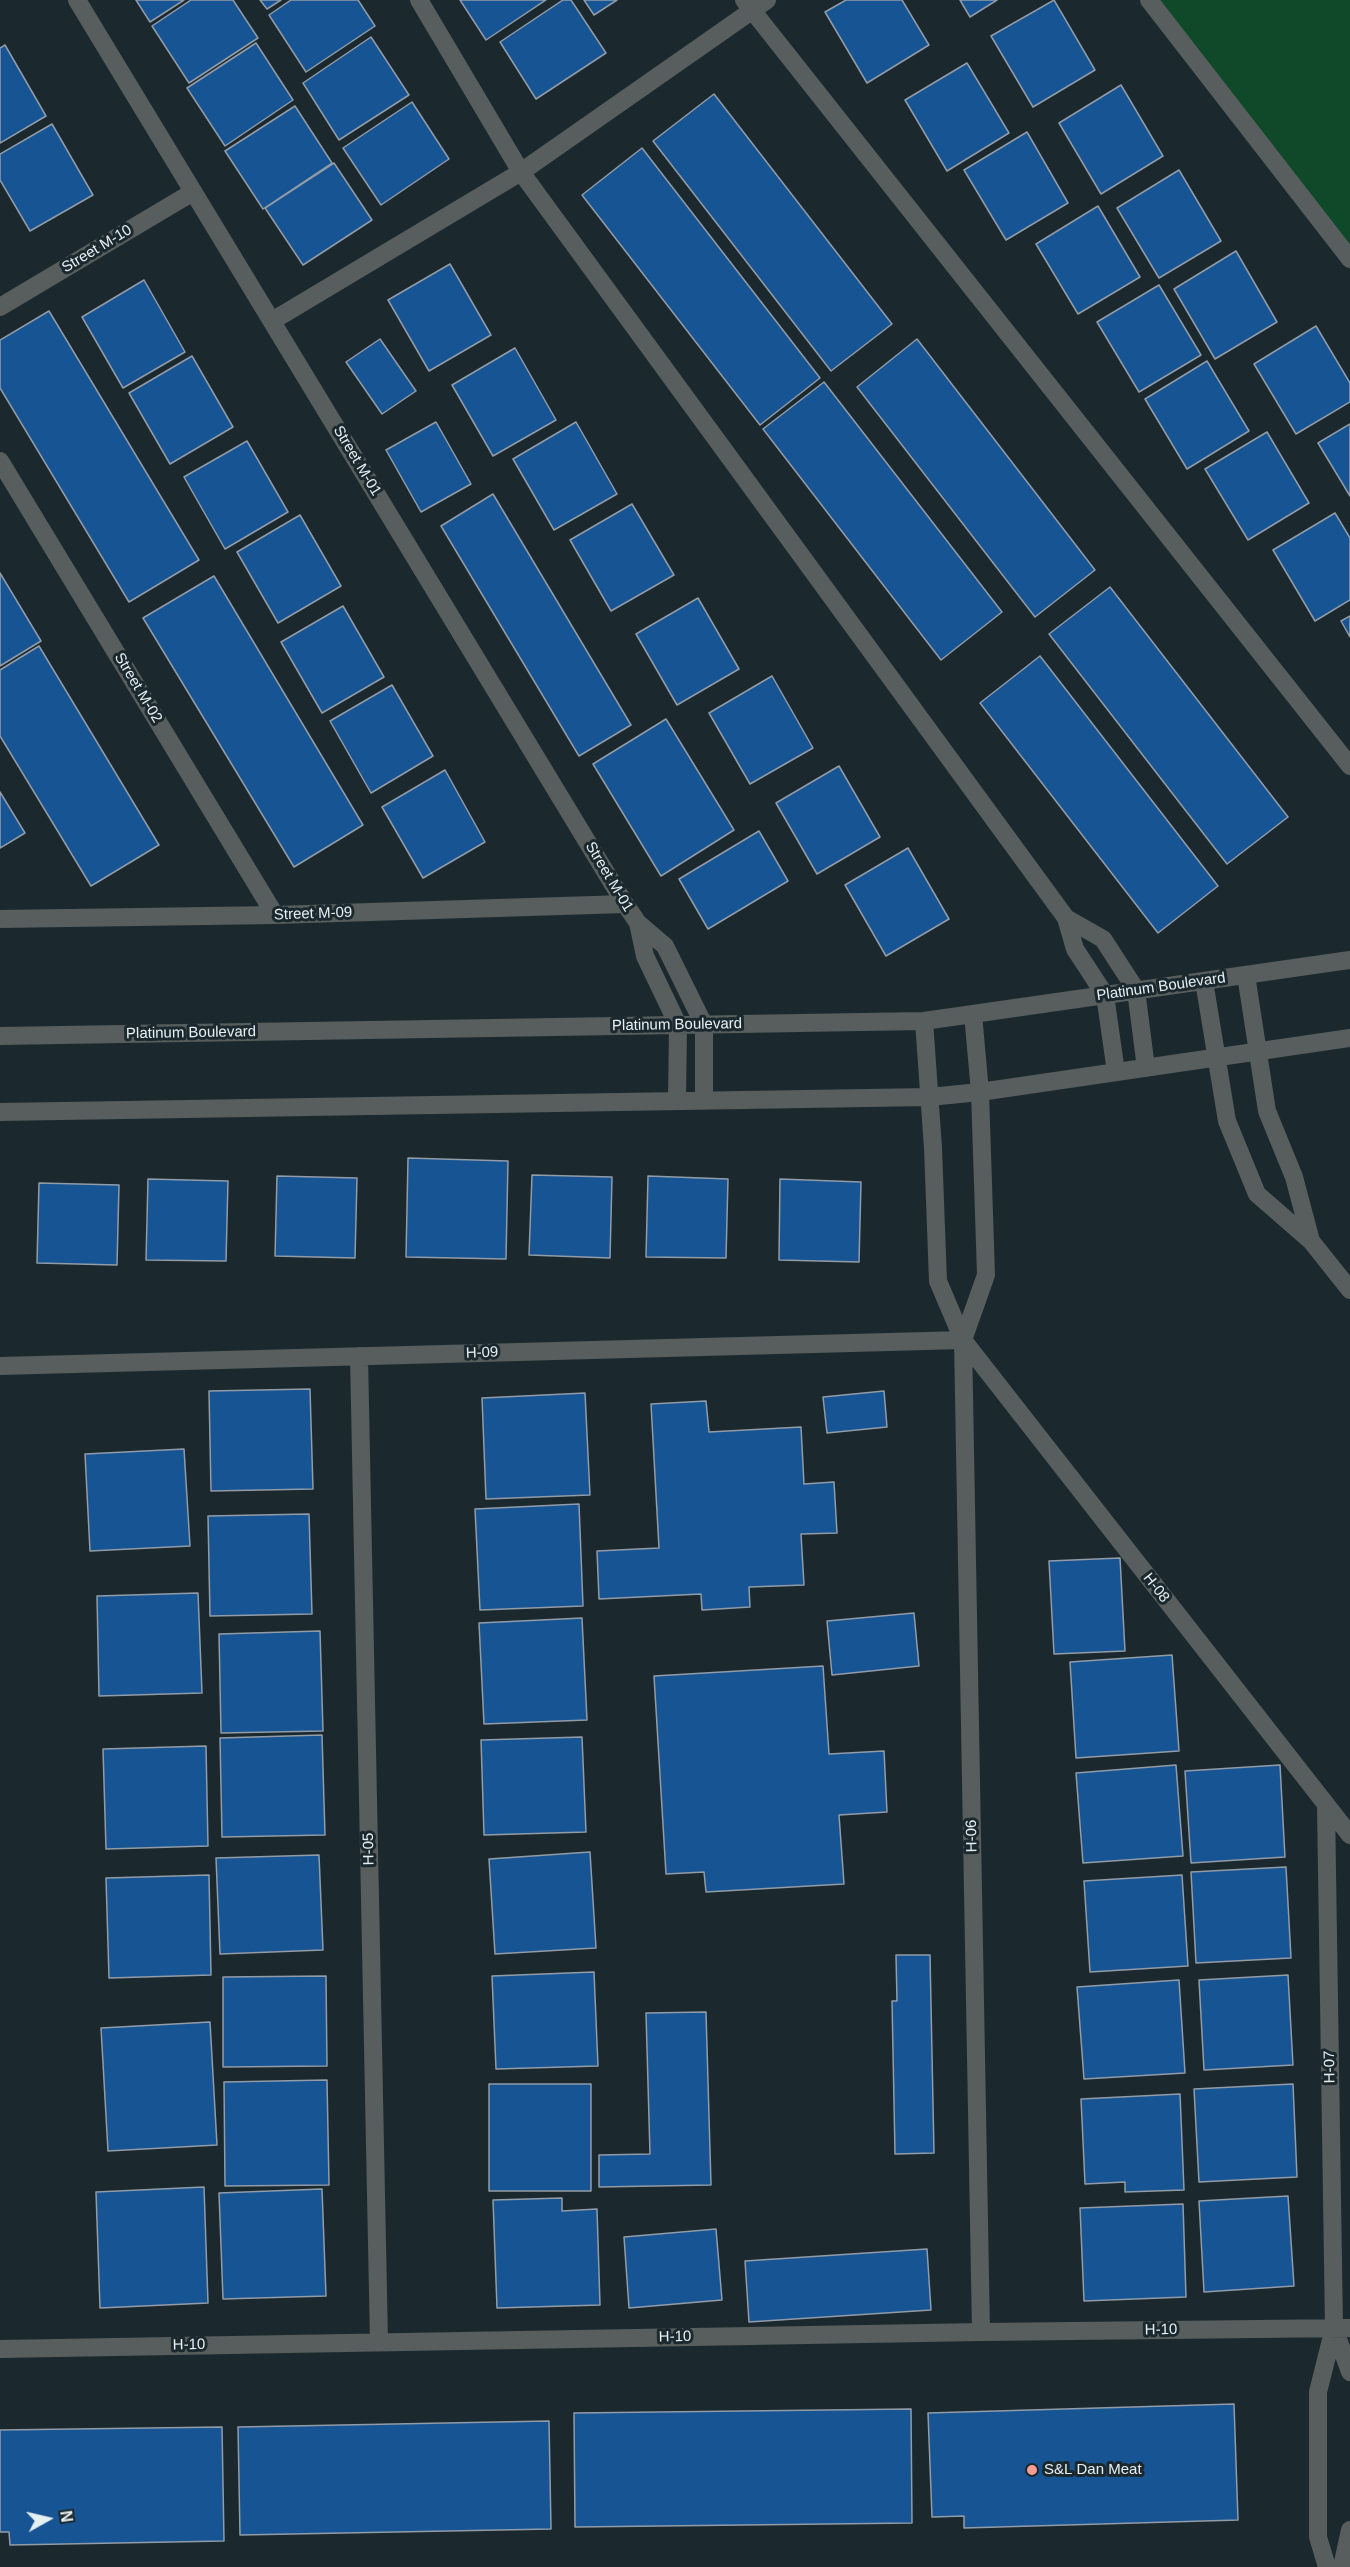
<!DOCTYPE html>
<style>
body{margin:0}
#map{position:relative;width:1350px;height:2567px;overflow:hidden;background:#1b292e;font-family:Arial,sans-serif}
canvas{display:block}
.north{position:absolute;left:18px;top:2489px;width:60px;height:60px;-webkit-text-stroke:4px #1b292e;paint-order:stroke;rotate:82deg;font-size:16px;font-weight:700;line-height:24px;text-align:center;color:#e6eff2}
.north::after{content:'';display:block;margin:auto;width:21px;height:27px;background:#e6eff2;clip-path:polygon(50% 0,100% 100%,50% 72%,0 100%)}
</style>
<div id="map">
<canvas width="1350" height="2567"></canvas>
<div class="north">N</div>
</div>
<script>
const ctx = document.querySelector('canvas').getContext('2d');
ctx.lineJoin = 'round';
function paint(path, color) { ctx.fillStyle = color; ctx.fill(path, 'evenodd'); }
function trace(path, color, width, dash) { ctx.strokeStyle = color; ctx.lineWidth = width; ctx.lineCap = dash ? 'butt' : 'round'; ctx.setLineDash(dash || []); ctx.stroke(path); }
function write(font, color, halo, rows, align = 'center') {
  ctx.font = font + ' Arial,sans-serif'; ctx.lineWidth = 6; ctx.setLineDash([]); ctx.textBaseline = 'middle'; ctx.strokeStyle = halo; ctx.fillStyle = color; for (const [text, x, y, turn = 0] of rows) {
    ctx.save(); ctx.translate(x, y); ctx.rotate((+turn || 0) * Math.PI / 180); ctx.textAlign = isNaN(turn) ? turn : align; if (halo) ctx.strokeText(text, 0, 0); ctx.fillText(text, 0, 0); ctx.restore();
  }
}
paint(new Path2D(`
 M1149 0H1350V259Z`), '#0f4929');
const building = new Path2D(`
 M136 0H184L150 22Z
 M191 0H233L258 38 189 83 152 26Z
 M260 0H281L267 9Z
 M291 0H358L375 26 306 72 269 15Z
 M460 0H546L486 40Z
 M563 0H571L606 53 536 99 500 42Z
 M584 0H617L594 15Z
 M846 0H902L929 45 867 83 825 12Z
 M960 0H997L970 17Z
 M1054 0 1095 70 1033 107 991 36Z
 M371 37 409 95 339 140 303 83Z
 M256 43 293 100 225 146 187 88Z
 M5 45 46 116 0 143V48Z
 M967 63 1009 133 947 171 905 100Z
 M1121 85 1163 156 1101 194 1059 123Z
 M714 94 892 324 831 371 653 141Z
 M412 102 449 159 381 205 343 148Z
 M295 106 332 163 263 209 225 151Z
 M52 124 93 195 30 231 0 180V154Z
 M1027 132 1068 203 1006 240 964 170Z
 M642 148 820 378 760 425 582 195Z
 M334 163 372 220 303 265 265 208Z
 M1179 170 1221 241 1159 278 1117 208Z
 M1098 206 1140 277 1078 314 1036 244Z
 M1236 251 1277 322 1215 359 1174 289Z
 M450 264 491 335 429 371 388 300Z
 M144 280 185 352 123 388 82 317Z
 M1159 285 1201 355 1139 392 1097 322Z
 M49 311 199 560 129 602 0 388V340Z
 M1316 326 1350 383V402L1296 434 1254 364Z
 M380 339 416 391 382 414 346 362Z
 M917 339 1095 570 1035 617 857 387Z
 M515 348 556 420 493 456 452 385Z
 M192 356 233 427 170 464 129 393Z
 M1207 361 1249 431 1187 469 1145 399Z
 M824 382 1002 612 941 660 763 429Z
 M436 422 471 484 421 512 386 450Z
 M576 422 617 494 554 530 513 459Z
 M1350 424V496L1318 443Z
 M1267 432 1309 503 1248 540 1205 469Z
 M247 441 288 512 225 549 184 477Z
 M493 494 631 725 579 756 441 526Z
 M632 504 674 575 611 611 570 540Z
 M1335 513 1350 538V600L1315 621 1273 550Z
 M300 515 341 586 278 623 237 552Z
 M0 573 41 641 0 666Z
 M214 576 363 825 294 867 143 618Z
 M1110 587 1288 817 1227 864 1049 634Z
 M698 598 739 669 677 705 636 634Z
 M343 606 384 677 322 713 281 642Z
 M1350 616V637L1341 621Z
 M39 646 159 845 91 886 0 736V670Z
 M1040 656 1218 886 1158 933 980 703Z
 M772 676 813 748 750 784 709 713Z
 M392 685 433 756 371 793 330 721Z
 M666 719 734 830 661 876 593 764Z
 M839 766 880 837 817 874 776 803Z
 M445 770 485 842 423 878 382 807Z
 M0 792 25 833 0 848Z
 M759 831 788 881 708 929 679 879Z
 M908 848 949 919 886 956 845 885Z
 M408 1158 508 1161 506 1259 406 1257Z
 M532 1175 612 1177 610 1258 529 1255Z
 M277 1176 357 1178 355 1258 275 1256Z
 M648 1176 728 1179 726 1258 646 1257Z
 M148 1179 228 1181 226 1261 146 1260Z
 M780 1179 861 1182 859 1262 779 1260Z
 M39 1183 119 1185 117 1265 37 1263Z
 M310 1389 313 1489 211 1491 209 1391Z
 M884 1391 887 1427 827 1433 823 1397Z
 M585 1393 590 1495 486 1499 482 1398Z
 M706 1401 709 1432 801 1427 804 1484 834 1482 837 1533 801 1534 804 1585 749 1587 750 1607 702 1610 701 1594 599 1599 597 1551 659 1548 651 1404Z
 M184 1449 190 1546 90 1551 85 1454Z
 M579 1504 583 1606 480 1610 475 1509Z
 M309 1514 312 1614 210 1616 208 1516Z
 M1120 1558 1125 1651 1054 1654 1049 1561Z
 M198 1593 202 1693 99 1696 97 1596Z
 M914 1613 919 1666 832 1675 827 1621Z
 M582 1618 587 1720 484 1724 479 1623Z
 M320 1631 323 1731 221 1733 219 1634Z
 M1172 1655 1179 1751 1076 1758 1070 1662Z
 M823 1666 829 1754 884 1751 887 1812 839 1815 844 1884 706 1892 704 1872 666 1874 654 1676Z
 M322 1735 325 1835 222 1837 220 1738Z
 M582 1737 586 1832 484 1835 481 1740Z
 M206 1746 208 1846 106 1849 103 1749Z
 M1176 1765 1183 1856 1083 1863 1076 1773Z
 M1280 1765 1285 1857 1191 1863 1185 1771Z
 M590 1852 596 1948 495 1954 489 1859Z
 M319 1855 323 1950 220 1954 216 1858Z
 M1286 1867 1291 1958 1196 1963 1191 1872Z
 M209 1875 211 1975 109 1978 106 1878Z
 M1182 1875 1188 1966 1090 1972 1084 1881Z
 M896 1955H930L934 2153 895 2154 892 2001H897Z
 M594 1972 598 2066 496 2069 492 1976Z
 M1288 1975 1293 2065 1204 2070 1199 1980Z
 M326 1976 327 2066 223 2067V1977Z
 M1179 1980 1185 2073 1084 2079 1077 1987Z
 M706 2012 711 2185 599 2187V2155L650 2154 646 2013Z
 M210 2022 217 2145 108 2151 101 2028Z
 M327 2080 329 2185 225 2186 224 2082Z
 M489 2084H591V2191H489Z
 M1293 2084 1297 2177 1199 2182 1194 2089Z
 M1180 2094 1184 2190 1125 2192V2182L1085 2184 1081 2099Z
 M204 2187 208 2303 100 2308 96 2192Z
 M322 2189 326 2296 223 2299 219 2193Z
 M1288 2196 1294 2286 1204 2292 1199 2201Z
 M562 2198V2211L597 2209 600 2305 497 2308 493 2200Z
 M1183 2204 1186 2297 1084 2301 1080 2208Z
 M716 2229 722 2300 629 2308 624 2237Z
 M927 2249 931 2310 749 2322 745 2261Z
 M1234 2404 1238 2520 964 2528V2516L932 2517 928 2413Z
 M911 2409 912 2523 575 2527 574 2413Z
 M549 2421 551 2529 240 2535 238 2427Z
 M222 2427 224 2541 10 2545 9 2532H0V2430Z`);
paint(building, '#175493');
trace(building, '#929ca8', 1.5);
trace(new Path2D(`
 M77 0 625 904 638 923 665 946 704 1025V1101
 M419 0 521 172 1066 918 1075 949 1105 995 1116 1072
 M744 0 1350 766
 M1149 0 1350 259
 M0 307 193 192
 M272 321 521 172 767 0
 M0 461 275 915
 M1066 918 1103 939 1136 990 1146 1068
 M0 919 275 915 625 904
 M638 923 645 956 678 1025 677 1101
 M1246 975 1267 1111 1294 1177 1311 1241
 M1204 981 1227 1121 1257 1194 1311 1241 1350 1290
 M973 1014 980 1092 986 1275 963 1340 981 2332
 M924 1021 933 1148 938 1281 963 1340 1350 1835
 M0 1036 924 1021 1350 960
 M0 1112 929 1097 980 1092 1350 1038
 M359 1356 379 2342
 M0 1366 963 1340
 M1326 1805 1334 2328 1318 2392V2537L1327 2567
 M1334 2328 1350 2372
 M0 2349 981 2332 1350 2328
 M1342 2567 1350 2530`), '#575e5d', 18);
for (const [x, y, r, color] of [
 [1032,2470,6,"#f59c94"]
]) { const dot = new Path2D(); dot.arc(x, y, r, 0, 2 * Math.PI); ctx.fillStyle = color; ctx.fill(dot); trace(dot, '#1b292e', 2); }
write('15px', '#e6eff2', '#1b292e', [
 ["Street M-10",97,249,-31],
 ["Street M-01",357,461,59],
 ["Street M-02",138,688,59],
 ["Street M-01",609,877,59],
 ["Street M-09",313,914,-2],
 ["Platinum Boulevard",1161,987,-8],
 ["Platinum Boulevard",677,1025,-1],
 ["Platinum Boulevard",191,1033,-1],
 ["H-09",482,1353,-2],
 ["H-08",1156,1588,52],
 ["H-06",972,1836,-91],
 ["H-05",369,1849,-91],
 ["H-07",1330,2067,-91],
 ["H-10",1161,2330,-1],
 ["H-10",675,2337,-1],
 ["H-10",189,2345,-1]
]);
write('15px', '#e6eff2', '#1b292e', [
 ["S&L Dan Meat",1044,2470]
], 'left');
</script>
